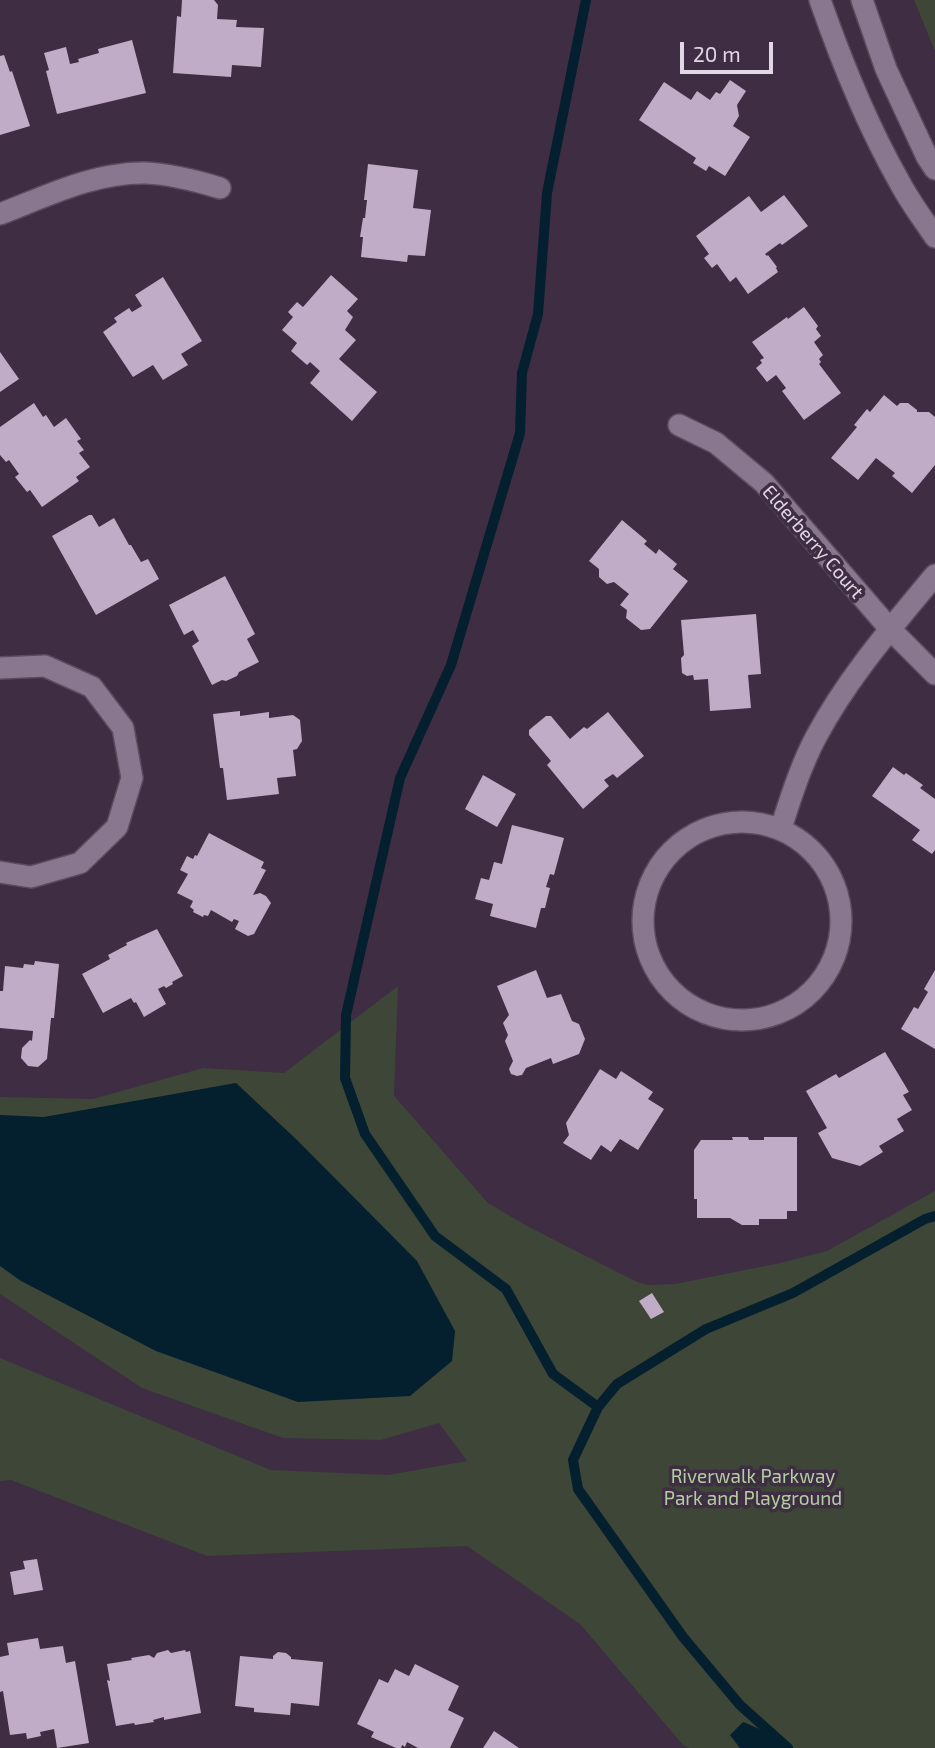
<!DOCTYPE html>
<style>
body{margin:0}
#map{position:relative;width:935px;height:1748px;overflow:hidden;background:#3e2d43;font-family:"Exo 2",sans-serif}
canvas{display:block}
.scale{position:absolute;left:680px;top:42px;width:93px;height:32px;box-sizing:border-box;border:4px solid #e1d7e5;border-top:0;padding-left:9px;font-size:21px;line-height:24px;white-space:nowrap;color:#e1d7e5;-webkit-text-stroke:5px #3e2d43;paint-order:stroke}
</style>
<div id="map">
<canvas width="935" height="1748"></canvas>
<div class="scale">20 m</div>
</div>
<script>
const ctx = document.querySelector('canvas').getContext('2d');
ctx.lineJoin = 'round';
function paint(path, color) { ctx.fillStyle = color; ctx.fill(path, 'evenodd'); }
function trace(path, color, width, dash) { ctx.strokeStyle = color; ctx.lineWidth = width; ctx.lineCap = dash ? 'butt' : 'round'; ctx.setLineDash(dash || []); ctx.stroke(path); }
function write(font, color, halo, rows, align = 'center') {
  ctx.font = font + ' "Exo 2",sans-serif'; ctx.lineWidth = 7; ctx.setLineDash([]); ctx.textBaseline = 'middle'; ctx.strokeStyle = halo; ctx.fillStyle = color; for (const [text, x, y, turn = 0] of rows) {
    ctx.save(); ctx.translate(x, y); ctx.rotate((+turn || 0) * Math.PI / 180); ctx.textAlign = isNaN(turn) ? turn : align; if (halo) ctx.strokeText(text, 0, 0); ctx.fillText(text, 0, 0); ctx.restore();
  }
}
paint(new Path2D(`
 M914 0H935V51Z
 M398 986 394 1095 396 1098 488 1203 527 1226 635 1281 648 1285 675 1284 780 1263 827 1251 935 1191V1748H781L730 1735 740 1748H689L683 1745 580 1624 467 1546 207 1556 11 1480 0 1481V1358L271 1470 388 1475 467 1461 439 1423 381 1440 283 1438 142 1388 0 1294V1097L93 1099 203 1068 284 1073Z`), '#3d4637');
paint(new Path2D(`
 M236 1083 297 1140 417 1261 455 1331 452 1361 410 1396 298 1402 156 1351 21 1281 0 1266V1115L44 1117Z
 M743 1722 781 1738 784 1748H740L730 1735Z`), '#041f2d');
trace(new Path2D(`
 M586 0 547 193 538 314 522 373 520 433 451 665 400 778 346 1015 345 1078 365 1134 435 1236 506 1289 553 1374 598 1407
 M788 1748 740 1705 683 1637 578 1489 573 1460 598 1407 617 1384 706 1329 793 1293 925 1219 935 1216`), '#041f2d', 10);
paint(new Path2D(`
 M182 0H214L218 5 217 19 237 20 236 27 264 28 261 67 232 65 231 77 173 73 177 16 181 17Z
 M132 40 146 93 57 114 46 71 49 70 44 53 66 47 70 64 79 62 78 59 99 53 98 49Z
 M4 55 10 72 12 71 30 126 0 135V56Z
 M730 80 746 91 737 105 739 116 733 126 750 137 725 176 709 166 706 171 693 163 696 158 639 120 664 82 691 100 697 91 710 100 716 92 720 94Z
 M368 164 418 170 413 208 431 210 425 256 408 255 407 262 361 257 363 237H360L363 218H365L367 200H364Z
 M784 195 808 226 782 245 780 243 765 254 767 256 768 255 777 267 776 268 778 272 748 294 736 277 730 282 717 264 712 268 704 258 709 254 696 236 749 196 761 212Z
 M331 275 358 299 347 311 353 317 345 330 356 340 339 359 377 392 352 421 310 383 320 371 310 362 307 365 291 351 297 343 282 330 293 317 288 312 297 302 303 307Z
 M163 277 202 341 181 354 188 365 163 380 153 365 133 377 103 332 117 322 114 318 129 308 132 312 142 306 135 295Z
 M804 307 818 326 816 329 821 336 814 342 823 355 819 359 821 362 819 364 841 393 804 420 782 391 786 388 776 375 767 382 756 368 762 363 760 360 764 358 752 342 787 317 788 319Z
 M0 352 19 379 0 392Z
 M884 395 897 406 900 403H908L917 410V412H929L935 417V465L912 493 892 476 895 473 876 458 858 480 831 458 857 427 854 425 867 409 870 412Z
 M34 403 43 417 46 415 54 427 66 418 81 439 77 441 84 450 79 453 90 467 76 477 79 481 42 507 30 490 27 492 15 477 19 474 9 460 6 462 0 455V427Z
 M89 515H92L99 527 114 518 129 545H131L141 562 148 559 159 579 96 615 52 536Z
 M622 520 647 541 644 544 656 554 659 549 677 564 673 569 688 581 650 629 641 630 626 618 627 610 620 605 629 594 614 582 607 584 599 577V569L589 561Z
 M225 576 255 634 247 639 259 662 239 672 237 676 226 681 222 680 212 685 192 646 199 641 193 630 184 635 169 605Z
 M756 614 761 674 748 675 751 708 710 711 708 679 694 680 693 675 687 676 682 673 681 658 684 655 681 620Z
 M240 711V716L269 712V718L293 715 300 720 302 741 297 749 293 750 296 776 277 778 279 794 227 800 223 768H220L213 714Z
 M608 712 644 756 617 778 613 774 604 780 609 786 583 809 547 765 551 761 529 735V730L546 716H551L570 739 584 727 587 729Z
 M893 767 904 775 906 773 923 785 920 788 935 799V850L932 854 912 840 920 830 872 796Z
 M483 775 516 794 497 827 465 809Z
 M512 825 564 838 554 875 550 874 546 887 550 888 545 908H541L536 928 490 916 493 904 475 899 481 878 489 880 494 862 502 864Z
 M209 833 264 862 261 868 266 870 253 895 260 893 266 896 271 903 254 934 248 936 235 929 239 921 234 919 232 922 211 910 208 916 204 915 203 917 193 912 194 910 190 907 193 901 177 893 188 874 180 870 187 856 193 859 195 855 197 856Z
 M157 929 183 976 172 982 173 984 166 988 164 986 158 989 166 1004 144 1017 136 1002 134 1003 131 998 103 1013 82 974 110 959 108 955 127 945 126 943Z
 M35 961 59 964 54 1018H51L47 1059 38 1067 28 1066 21 1058 22 1048 30 1040 32 1041 33 1031 0 1028V991H3L5 966 23 968 24 964 34 965Z
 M536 970 547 998 561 994 572 1021 579 1024 585 1039 579 1054 553 1064 551 1058 526 1068 522 1075 517 1076 511 1074 509 1069 513 1061 505 1041 508 1035 503 1023 509 1015 497 986Z
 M935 970V1049L901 1029 914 1007 918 1009 928 992 924 989Z
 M885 1052 909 1092 903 1095 912 1110 897 1119 904 1131 879 1146 883 1152 860 1166 832 1158 818 1133 827 1128 806 1091 836 1074 839 1078Z
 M600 1069 616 1079 621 1071 653 1092 648 1099 664 1109 638 1150 620 1139 611 1152 601 1145 591 1160 563 1143 569 1135 566 1123Z
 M732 1137H748L749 1140H764V1137H797V1211H787V1219H759V1225H742L730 1218H697V1199H694V1150L701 1140H733Z
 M652 1293 664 1312 651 1319 639 1301Z
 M37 1559 43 1590 14 1595 10 1572 25 1569 23 1561Z
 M38 1638 40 1649 63 1646 66 1663 75 1661 89 1743 57 1748 54 1729 40 1732 41 1736 27 1739 26 1733 10 1735 3 1691 0 1692V1657L9 1655 7 1643Z
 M168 1650 171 1653 185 1650 186 1652 190 1651 201 1713 164 1720V1717L153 1720 154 1722 135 1725 134 1723 116 1726 107 1680 110 1681 107 1664 132 1660 131 1658 149 1655 154 1658 157 1653Z
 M278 1652 286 1653 291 1657V1659L323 1662 319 1706 291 1703 290 1715 254 1712V1708L235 1706 240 1656 273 1659V1656Z
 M415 1664 459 1686 448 1710 464 1718 450 1748H418L407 1742 405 1747 402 1745 401 1748H396L371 1737 374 1732 357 1724 379 1679 388 1683 395 1669 409 1676Z
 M494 1731 519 1748H483Z`), '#c0acc7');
const street = new Path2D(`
 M0 214C47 196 94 172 146 173 171 174 197 181 220 188
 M679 425 716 443 764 483 890 629 935 674
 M0 668 45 666 92 687 123 728 132 778 117 827 80 863 31 877 0 872
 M643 921a99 99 0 1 1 198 0a99 99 0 1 1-198 0Z
 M781 828C791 797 801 765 816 737 848 677 892 627 935 575`);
const secondary = new Path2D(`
 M820 0C842 63 867 125 900 183 910 202 923 219 935 237
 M862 0 886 69 927 157 935 169`);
trace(street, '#5a4b5e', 24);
trace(secondary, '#5a4b5e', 24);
trace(street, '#89768f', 21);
trace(secondary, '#89768f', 21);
write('19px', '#e1d7e5', '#3e2d43', [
 ["Elderberry Court",813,542,49]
]);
write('19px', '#b2cf9f', '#3e2d43', [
 ["Riverwalk Parkway",753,1477],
 ["Park and Playground",753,1499]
]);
</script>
